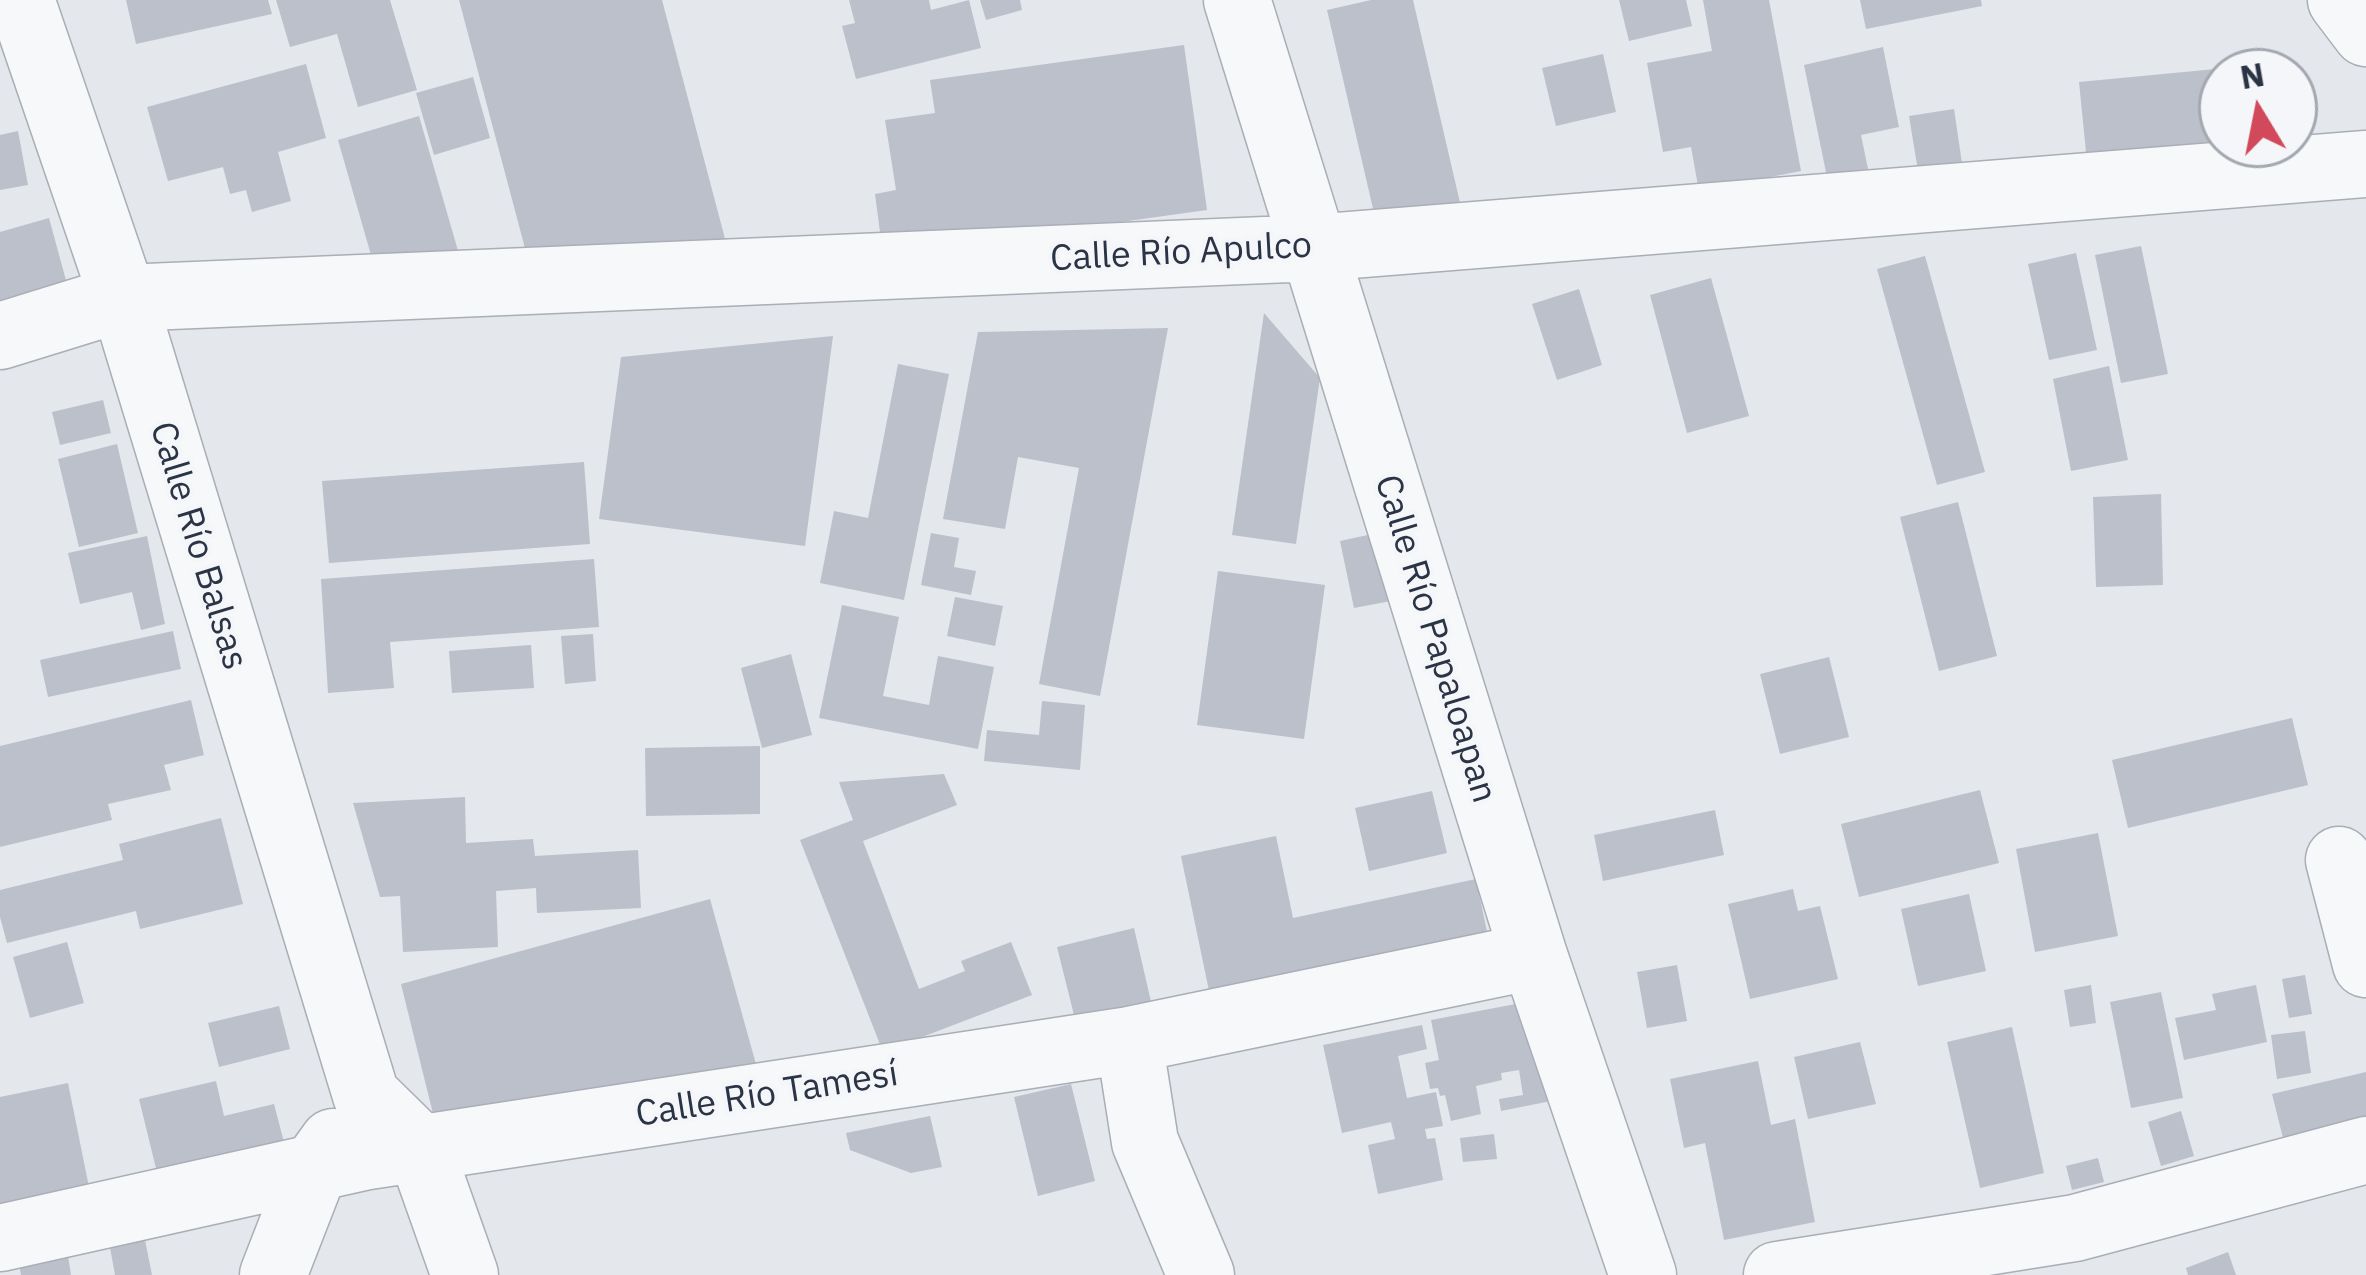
<!DOCTYPE html>
<meta charset="utf-8">
<style>
body{margin:0}
#map{position:relative;width:2366px;height:1275px;overflow:hidden;background:#e4e7ec;font-family:"IBM Plex Sans",sans-serif}
canvas{display:block}
.north{position:absolute;left:2198px;top:48px;width:120px;height:120px;box-sizing:border-box;background:#f4f6f9;border:3px solid #a4a8b1;border-radius:50%;rotate:350deg;font-size:33px;font-weight:700;line-height:48px;text-align:center;color:#2b3445}
.north::after{content:'';display:block;margin:auto;width:42px;height:54px;background:#d1495b;clip-path:polygon(50% 0,100% 100%,50% 72%,0 100%)}
</style>
<div id="map">
<canvas width="2366" height="1275"></canvas>
<div class="north">N</div>
</div>
<script>
const ctx = document.querySelector('canvas').getContext('2d');
ctx.lineJoin = 'round';
function paint(path, color) { ctx.fillStyle = color; ctx.fill(path, 'evenodd'); }
function trace(path, color, width, dash) { ctx.strokeStyle = color; ctx.lineWidth = width; ctx.lineCap = dash ? 'butt' : 'round'; ctx.setLineDash(dash || []); ctx.stroke(path); }
function write(font, color, halo, rows, align = 'center') {
  ctx.font = font + ' "IBM Plex Sans",sans-serif'; ctx.lineWidth = 9; ctx.setLineDash([]); ctx.textBaseline = 'middle'; ctx.strokeStyle = halo; ctx.fillStyle = color; for (const [text, x, y, turn = 0] of rows) {
    ctx.save(); ctx.translate(x, y); ctx.rotate((+turn || 0) * Math.PI / 180); ctx.textAlign = isNaN(turn) ? turn : align; if (halo) ctx.strokeText(text, 0, 0); ctx.fillText(text, 0, 0); ctx.restore();
  }
}
paint(new Path2D(`
 M126 0H268L272 14 136 44Z
 M276 0H390L417 90 358 107 337 34 290 47Z
 M459 0H662L729 254 530 267Z
 M849 0H929L931 10 969 0 981 48 856 79 842 26 855 23Z
 M980 0H1020L1022 10 986 20Z
 M1371 0H1413L1461 207 1377 226 1327 10Z
 M1619 0H1686L1692 26 1629 41Z
 M1703 0H1769L1801 171 1699 191 1691 147 1663 152 1647 63 1712 51Z
 M1860 0H1981L1982 6 1866 29Z
 M1184 45 1207 210 883 255 875 194 896 190 885 120 935 113 930 80Z
 M1883 47 1899 127 1861 135 1868 169 1827 177 1804 65Z
 M1603 54 1616 112 1556 126 1542 68Z
 M306 64 326 138 278 152 291 201 252 212 246 190 230 194 223 167 168 181 147 107Z
 M2247 66 2248 72H2222V144L2087 162 2079 82Z
 M473 77 490 138 434 155 416 93Z
 M1954 109 1964 177 1920 183 1909 116Z
 M419 116 461 261 375 269 338 140Z
 M18 131 28 185 0 190V135Z
 M49 218 67 284 0 303V232Z
 M2141 246 2168 374 2121 383 2095 255Z
 M2076 253 2097 350 2049 360 2028 264Z
 M1925 256 1985 472 1937 485 1877 269Z
 M1711 278 1749 416 1687 433 1650 295Z
 M1579 289 1602 365 1557 380 1532 304Z
 M1264 313 1320 378 1296 544 1232 535Z
 M1168 328 1100 696 1039 684 1079 468 1018 457 1005 529 943 519 978 332Z
 M833 336 805 546 599 519 621 357Z
 M898 364 949 374 904 600 820 583 834 511 868 518Z
 M2109 366 2128 460 2071 471 2053 379Z
 M103 400 111 433 60 445 52 412Z
 M117 444 138 533 79 547 58 459Z
 M584 462 590 544 329 563 322 481Z
 M2161 494 2163 585 2096 587 2093 497Z
 M1958 502 1997 656 1939 671 1900 517Z
 M931 533 959 538 954 567 976 571 971 595 921 585Z
 M1377 533 1391 601 1354 608 1340 541Z
 M147 536 165 624 141 630 132 592 80 604 68 553Z
 M594 559 599 627 390 642 394 688 328 693 321 579Z
 M1218 571 1325 585 1304 739 1197 725Z
 M955 597 1003 606 995 646 947 636Z
 M842 605 899 617 883 696 929 705 938 656 994 667 978 749 819 718Z
 M173 631 181 669 48 697 40 660Z
 M593 634 596 681 565 684 561 636Z
 M531 645 534 688 452 693 449 651Z
 M791 654 812 735 762 748 741 668Z
 M1829 657 1849 737 1780 754 1760 674Z
 M191 700 204 755 164 765 171 790 108 804 112 820 0 847V746Z
 M1042 701 1085 705 1080 770 984 761 987 730 1039 735Z
 M2292 718 2308 785 2128 828 2112 760Z
 M760 746V814L646 816 645 748Z
 M944 774 957 805 863 841 919 989 965 971 961 961 1011 942 1032 995 883 1052 800 840 853 820 839 782Z
 M1980 790 1999 863 1859 897 1841 824Z
 M1432 791 1447 853 1369 871 1355 808Z
 M465 797 466 843 533 839 535 856 638 850 641 908 537 913 536 888 496 891 498 947 403 952 400 896 380 897 353 803Z
 M1715 810 1724 855 1603 881 1594 835Z
 M221 818 243 904 140 929 136 911 7 943 0 917V890L123 860 119 844Z
 M2098 833 2118 936 2035 952 2016 849Z
 M1276 836 1293 918 1476 879 1491 951 1213 1010 1181 856Z
 M1793 889 1798 911 1820 906 1838 979 1750 999 1728 904Z
 M1969 894 1986 971 1918 986 1901 909Z
 M710 899 759 1075 438 1134 401 984Z
 M1134 928 1155 1019 1076 1023 1057 947Z
 M67 942 84 1003 30 1018 13 957Z
 M1677 965 1687 1021 1647 1028 1637 972Z
 M2305 975 2312 1014 2289 1018 2282 979Z
 M2091 985 2096 1023 2070 1027 2064 990Z
 M2256 985 2267 1042 2184 1060 2175 1018 2216 1010 2212 994Z
 M2161 992 2183 1098 2131 1108 2110 1002Z
 M1542 999 1561 1099 1501 1111 1499 1099 1523 1095 1519 1070 1501 1073 1502 1080 1476 1086 1481 1114 1451 1121 1445 1095 1440 1096 1438 1088 1430 1089 1425 1063 1439 1060 1431 1020Z
 M279 1006 290 1049 219 1067 208 1023Z
 M1422 1025 1427 1049 1398 1056 1407 1098 1436 1092 1443 1126 1425 1129 1427 1139 1435 1138 1443 1180 1378 1194 1368 1145 1395 1139 1391 1122 1342 1133 1323 1045Z
 M2012 1027 2044 1173 1980 1188 1947 1042Z
 M2305 1031 2311 1073 2277 1079 2271 1035Z
 M1860 1042 1876 1104 1808 1119 1794 1057Z
 M1758 1061 1771 1125 1795 1119 1815 1222 1724 1240 1705 1143 1684 1148 1670 1079Z
 M2366 1072V1127L2285 1146 2272 1094Z
 M216 1081 224 1116 274 1104 290 1165 163 1197 139 1099Z
 M68 1083 91 1197 0 1216V1097Z
 M1071 1084 1095 1181 1038 1196 1014 1097Z
 M2181 1111 2194 1156 2161 1166 2148 1122Z
 M930 1116 942 1167 911 1173 850 1150 846 1133Z
 M1494 1134 1497 1159 1463 1162 1460 1138Z
 M2098 1158 2104 1182 2072 1190 2066 1166Z
 M142 1225 152 1275H115L107 1231Z
 M67 1250 71 1275H21L18 1259Z
 M2228 1252 2236 1275H2188L2186 1268Z`), '#bbc0ca');
const minor = new Path2D(`
 M21 0 123 298 366 1095 420 1148 465 1275
 M1237 0 1534 956 1643 1275
 M2341 0 2366 33
 M0 336 123 298 1313 248 2366 164
 M2339 860 2366 964
 M1129 1040 1145 1142 1201 1275
 M0 1238 363 1157 1129 1040 1534 956
 M273 1275 315 1167 333 1142
 M1777 1275 2075 1228 2366 1150`);
trace(minor, '#a9aeb7', 69);
trace(minor, '#f7f8fa', 66);
write('36px', '#2b3445', '#f4f6f9', [
 ["Calle Río Apulco",1181,253,-3],
 ["Calle Río Balsas",198,546,73],
 ["Calle Río Papaloapan",1435,639,73],
 ["Calle Río Tamesí",767,1095,-9]
]);
</script>
